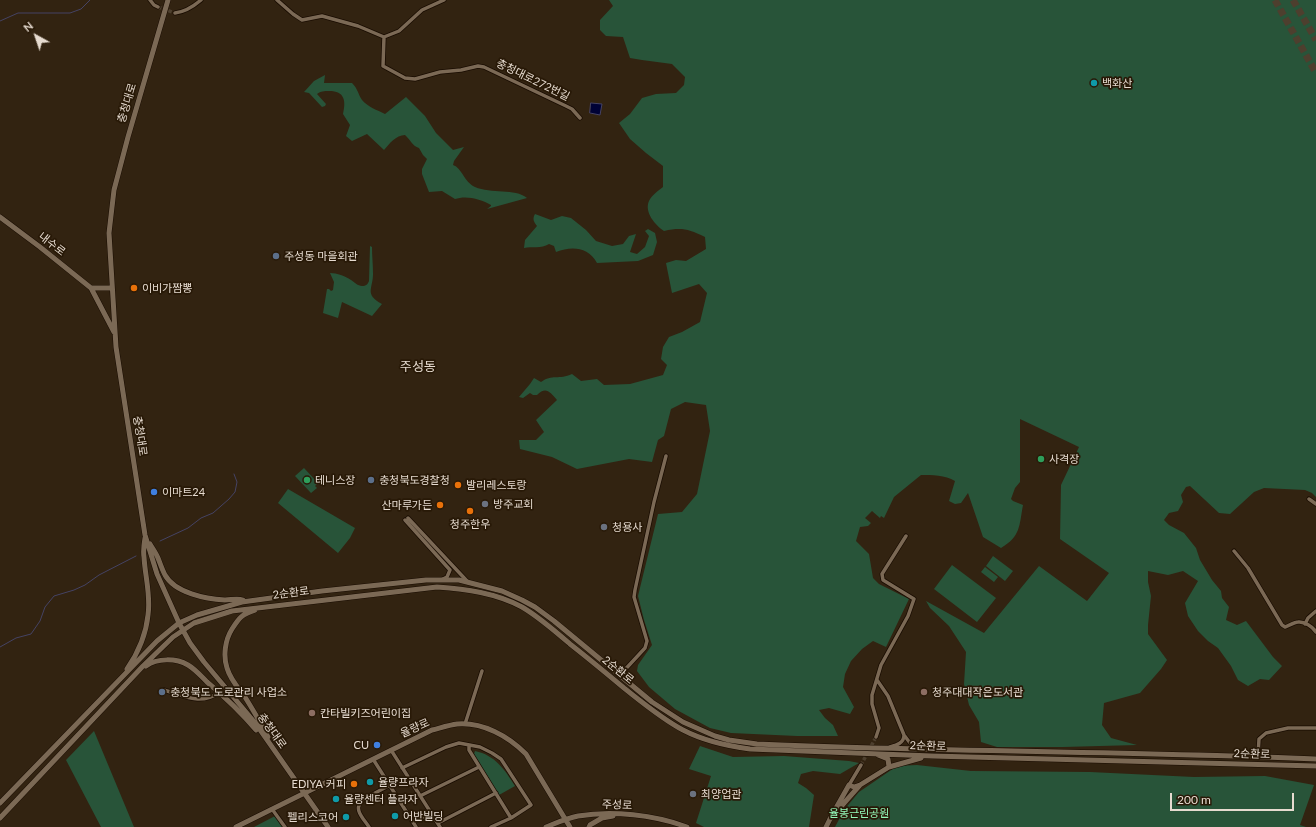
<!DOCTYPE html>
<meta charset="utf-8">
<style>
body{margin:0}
#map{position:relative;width:1316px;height:827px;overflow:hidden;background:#322311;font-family:Lato,sans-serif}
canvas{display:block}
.north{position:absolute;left:16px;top:16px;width:40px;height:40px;-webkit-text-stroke:3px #281907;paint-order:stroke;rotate:320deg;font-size:11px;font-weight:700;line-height:16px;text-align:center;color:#e6dbd0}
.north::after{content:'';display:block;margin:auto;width:14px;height:18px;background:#e6dbd0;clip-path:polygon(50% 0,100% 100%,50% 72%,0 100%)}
.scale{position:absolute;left:1170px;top:793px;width:124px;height:18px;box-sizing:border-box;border:2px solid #e6dbd0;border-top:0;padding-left:5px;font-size:12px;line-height:14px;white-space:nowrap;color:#e6dbd0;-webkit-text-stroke:3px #281907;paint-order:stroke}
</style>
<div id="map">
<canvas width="1316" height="827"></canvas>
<div class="north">N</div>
<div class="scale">200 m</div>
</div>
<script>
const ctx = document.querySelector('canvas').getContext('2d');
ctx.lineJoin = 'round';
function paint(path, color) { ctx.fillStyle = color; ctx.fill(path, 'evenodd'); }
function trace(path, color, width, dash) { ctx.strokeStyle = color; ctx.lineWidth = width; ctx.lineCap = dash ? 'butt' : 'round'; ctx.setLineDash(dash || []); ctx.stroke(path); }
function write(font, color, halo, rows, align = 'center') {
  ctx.font = font + ' Lato,"Noto Sans KR",sans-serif'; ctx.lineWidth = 3.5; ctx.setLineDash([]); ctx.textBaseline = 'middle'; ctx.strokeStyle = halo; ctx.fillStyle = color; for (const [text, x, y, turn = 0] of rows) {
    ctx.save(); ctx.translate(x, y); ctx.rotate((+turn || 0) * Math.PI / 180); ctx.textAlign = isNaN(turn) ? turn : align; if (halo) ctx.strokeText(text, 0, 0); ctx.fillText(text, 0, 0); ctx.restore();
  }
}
paint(new Path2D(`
 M609 0H1316V497L1312 493 1305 490 1264 488 1254 492 1230 514 1219 513 1190 486 1186 487 1181 495 1183 502 1178 511 1169 513 1164 520 1169 525 1184 533 1196 548 1200 560 1212 580 1221 591 1222 598 1229 607 1226 620 1237 625 1246 621 1273 657 1282 666 1269 680 1260 679 1248 686 1238 680 1231 666 1218 648 1208 641 1198 631 1188 616 1185 603 1198 581 1183 571 1168 575 1148 571V582L1151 596 1148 625V634L1167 660 1161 669 1140 693 1104 703 1102 725 1111 738 1137 745 1063 747H997L981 742 979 722 969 705 964 684 966 652 949 626 930 608 926 601 984 633 1039 566 1087 601 1109 573 1060 539 1061 485 1079 447 1020 419V482L1015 488 1011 499 1013 501 1023 505C1019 526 1021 536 1001 548L983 537 968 493 961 503 955 504 949 501 955 481C945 475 932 475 921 475L894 497 884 518 881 516 880 518 872 511 865 518 871 523 868 526 860 527 856 541 869 554 873 578 879 584 909 599 886 647 873 641 862 649 851 661 845 674 843 687 854 707 850 714 829 708 819 710 825 718 833 725 838 736H797L731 733 710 728 675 709 649 687 637 671 638 665 652 645 644 620 638 596 658 514 682 512 697 494 710 431 706 405 685 402 671 409 664 436 658 440 652 462 629 459 577 469 552 457 520 449 519 440H536L544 432 536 420 557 400C550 392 546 386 537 395H533L530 393 523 398 519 397 530 384 534 378 541 382C552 374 559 380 572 374L581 381 597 379 604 385 630 384 663 375 667 365 661 359 663 347 669 337 682 332 700 322 707 293 699 284 672 293 666 263 676 260 686 261 706 249 705 237C688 229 682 227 664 231 655 225 644 212 649 201 652 195 658 191 663 187V166L646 153 630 139 619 123 630 114 642 98 656 94 676 93 684 85 685 77 672 64 642 60 630 58 623 37 606 36 600 30V20L613 6Z
 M325 75 324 83H352C358 89 358 94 362 100 368 107 377 110 385 114L406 97 425 116 436 133 453 150 464 147 454 161 453 165C462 168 464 182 475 187 491 194 515 188 527 198L487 209 491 206V205C481 199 466 195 455 199L442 191 429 192 422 174V169L427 159 423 155 419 148C412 146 410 139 405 135 396 135 389 144 384 150L367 134 352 141 346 136 350 125 343 114C346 101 345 91 329 91 324 91 321 91 317 94L326 104 325 106 322 107 309 93 304 92 314 81Z
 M535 214 551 220 562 216 571 218 586 230 596 241 612 246 623 244 629 236 636 234 630 252 637 254 645 247 649 236 645 231 648 229 655 233 657 242 653 255 638 261 597 263C588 247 572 246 556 252L554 246 549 244C541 249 532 246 524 248L525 240 537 226C534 222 532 219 535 214Z
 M370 246 372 247C372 256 373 265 373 274 373 289 364 294 382 304L372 316 342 302 338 318 323 313 327 289H329L331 291 333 290 334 282 330 273C337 273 345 276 351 280 354 282 358 286 362 286 366 286 368 284 369 281Z
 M304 468 318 483 315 486 317 488 311 493 295 476Z
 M288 489 355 528 350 538 338 553 278 503Z
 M993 556 1013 571 1005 581 986 566Z
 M952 565 996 598 977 622 934 589Z
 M985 567 998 577 994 582 981 572Z
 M94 731 134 827H101L66 760Z
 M700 746 733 757 784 756 849 761 859 763 840 774 813 771 801 774 798 783 806 788 814 795 809 827H704L696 823 711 776 689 769Z
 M475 751C495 755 505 770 515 786L499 795 474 754Z
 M917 765 971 771 1090 772 1194 777 1265 776 1314 785 1300 825 1306 827H835L844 810 859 792 897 766Z
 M277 815 284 827H254Z`), '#285439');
const water = new Path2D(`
 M591 103 602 104 600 115 590 113Z`);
paint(water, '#000236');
trace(water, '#454364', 1);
trace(new Path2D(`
 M0 21 18 13H70L81 9 90 0
 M160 541 188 528 201 518 213 513 229 499 235 492 237 482 234 474
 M0 647 16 638 31 634 40 621 45 607 54 596 74 590 85 585 99 575 136 556`), '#454364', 1);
trace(new Path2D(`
 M158 7 175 13
 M861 765 876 737`), '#4d3f2e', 3.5, [3.5, 2]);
trace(new Path2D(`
 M1275 0 1316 73
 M1293 0 1316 40`), '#4d3f2e', 7, [7, 3.5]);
const street = new Path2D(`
 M150 0 154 5 158 7
 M277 0 293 14 302 20 322 16 358 26 384 37 383 66 405 78 415 79 440 72 461 70 478 66 484 67 566 106 572 109 580 118
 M175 13C184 12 194 6 201 0
 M384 37 399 31 422 10 444 0
 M1309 499 1316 504
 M408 518 467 581
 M405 520 450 570 447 577 443 579
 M1234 551 1248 568 1282 625 1285 627C1288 626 1295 622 1298 622 1304 621 1313 627 1316 632
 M1305 624 1308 618 1316 611
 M620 675 645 648 647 641 634 597 635 590 654 502 666 456
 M877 680 888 696 904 735 910 743 925 748
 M164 690C185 696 200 706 220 692
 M465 724 482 671
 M876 737 879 728 872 704V695L881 665 908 616 914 599 883 580 882 574 906 536
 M469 745V750L511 818
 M890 747C897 745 904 743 904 735
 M391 750 440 827
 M1258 756 1259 739 1266 733 1288 728H1316
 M373 759 416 827
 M402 768 446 747 459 743 480 747 492 753 501 759 531 805 511 818 491 827
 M849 785 861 765
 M420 796 479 767
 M272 809 285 827
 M413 822 431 813
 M438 823 496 793
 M369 827C363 818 353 809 362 800L390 785`);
const secondary = new Path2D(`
 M168 0 128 137 114 190 109 233 116 347 145 535 157 574 179 623 190 643 204 662 256 724 328 827
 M0 217 40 247 91 288 114 332
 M91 288H111
 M150 544C153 549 156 553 158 558 160 563 162 569 165 575 175 593 206 599 225 600 231 600 237 598 243 600
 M255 610C242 614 239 618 232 629 225 640 223 656 227 668 230 679 238 688 245 697 253 710 261 723 268 737
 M146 666C157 658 176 658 188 665 195 669 201 676 207 682 225 697 241 712 256 730
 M127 669C138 653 146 635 148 615 151 596 145 576 144 557 143 551 144 544 145 538
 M878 755 888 759 889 767
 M0 803 157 641 179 623 197 615 242 602 322 591 426 580H459L502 591 522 600 535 607 554 621 652 702 683 722 715 736 729 740 757 744C943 752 1130 751 1316 759
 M836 808 849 785 854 787 860 785
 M0 818 143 666 173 637 194 623 232 611 437 587C466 589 496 593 522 607 539 617 555 631 570 644 588 658 606 673 624 688 643 703 662 719 683 730 704 741 727 746 750 749L932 756 1316 766
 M830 819 860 785 889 767 921 758
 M236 827 432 730C440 728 449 725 457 724 483 722 508 736 526 754L570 827
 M546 827C556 823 567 818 578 816 612 810 655 815 687 827
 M589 827 590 825 602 818 613 816
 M826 827 831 817`);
trace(street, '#190c00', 5);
trace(secondary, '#190c00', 6);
trace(street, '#7b6955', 3.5);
trace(secondary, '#7b6955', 5);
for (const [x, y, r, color] of [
 [1094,83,4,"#0f9aa8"],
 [276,256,4,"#5c6f8a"],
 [134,288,4,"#e8710a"],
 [1041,459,4,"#2e9e5b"],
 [307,480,4,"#2e9e5b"],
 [371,480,4,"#5c6f8a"],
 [458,485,4,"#e8710a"],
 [154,492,4,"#3f7fe0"],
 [485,504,4,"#6b7280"],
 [440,505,4,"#e8710a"],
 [470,511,4,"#e8710a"],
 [604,527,4,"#6b7280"],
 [162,692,4,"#5c6f8a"],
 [924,692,4,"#8d6e63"],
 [312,713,4,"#8d6e63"],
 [377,745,4,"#3f7fe0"],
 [370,782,4,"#0f9aa8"],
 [354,784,4,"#e8710a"],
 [693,794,4,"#6b7280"],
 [336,799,4,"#0f9aa8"],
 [395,816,4,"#0f9aa8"],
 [346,817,4,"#0f9aa8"]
]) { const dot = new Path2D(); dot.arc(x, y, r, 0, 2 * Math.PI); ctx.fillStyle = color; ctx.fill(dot); trace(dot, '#281907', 1.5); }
write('11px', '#e6dbd0', '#281907', [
 ["충청대로272번길",533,80,26],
 ["충청대로",127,103,-73],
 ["내수로",52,244,38],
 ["충청대로",140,436,81],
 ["2순환로",291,593,-7],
 ["2순환로",618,670,39],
 ["율량로",415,728,-24],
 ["충청대로",272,731,54],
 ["2순환로",928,746,2],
 ["2순환로",1252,754,2],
 ["주성로",617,805,2]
]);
write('11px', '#e6dbd0', '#281907', [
 ["백화산",1102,83],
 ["주성동 마을회관",284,256],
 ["이비가짬뽕",142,288],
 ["사격장",1049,459],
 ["테니스장",315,480],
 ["충청북도경찰청",379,480],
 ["발리레스토랑",466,485],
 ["이마트24",162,492],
 ["방주교회",493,504],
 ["산마루가든",432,505,"right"],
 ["청주한우",470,524,"center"],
 ["청용사",612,527],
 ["충청북도 도로관리 사업소",170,692],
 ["청주대대작은도서관",932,692],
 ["칸타빌키즈어린이집",320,713],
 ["CU",369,745,"right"],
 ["율량프라자",378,782],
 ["EDIYA 커피",346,784,"right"],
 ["최양업관",701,794],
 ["율량센터 플라자",344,799],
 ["어반빌딩",403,816],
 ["펠리스코어",338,817,"right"]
], 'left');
write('11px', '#93f9b9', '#281907', [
 ["율봉근린공원",859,813]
]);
write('13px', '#e6dbd0', '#281907', [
 ["주성동",418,367]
]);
</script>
